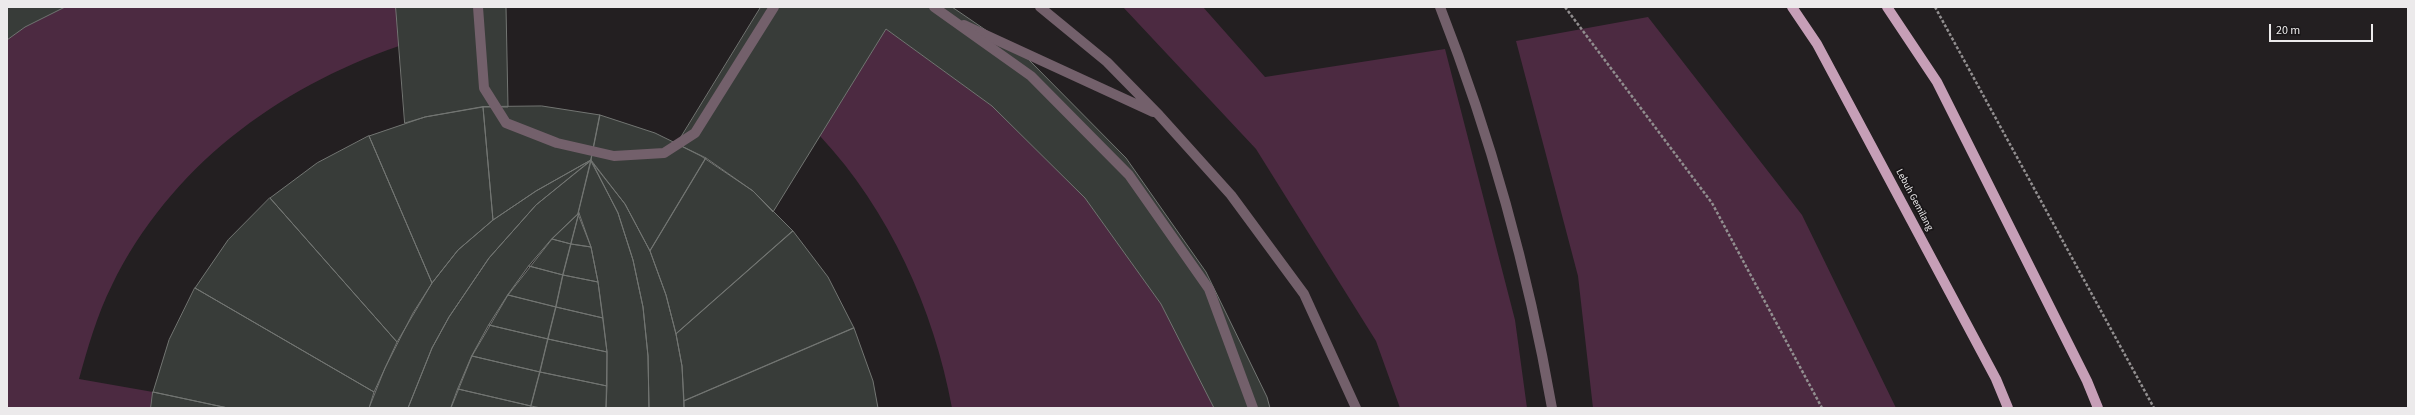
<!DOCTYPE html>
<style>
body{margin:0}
#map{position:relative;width:2415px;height:415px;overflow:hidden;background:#231f21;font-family:"Source Sans 3",sans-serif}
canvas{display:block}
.frame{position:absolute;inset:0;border:8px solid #eceaeb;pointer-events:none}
.scale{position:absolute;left:2269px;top:24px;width:104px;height:18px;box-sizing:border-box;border:2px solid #eceaeb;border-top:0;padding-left:5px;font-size:12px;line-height:14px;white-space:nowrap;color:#eceaeb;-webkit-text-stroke:3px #191618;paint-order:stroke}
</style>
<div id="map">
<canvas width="2415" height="415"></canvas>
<div class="frame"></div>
<div class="scale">20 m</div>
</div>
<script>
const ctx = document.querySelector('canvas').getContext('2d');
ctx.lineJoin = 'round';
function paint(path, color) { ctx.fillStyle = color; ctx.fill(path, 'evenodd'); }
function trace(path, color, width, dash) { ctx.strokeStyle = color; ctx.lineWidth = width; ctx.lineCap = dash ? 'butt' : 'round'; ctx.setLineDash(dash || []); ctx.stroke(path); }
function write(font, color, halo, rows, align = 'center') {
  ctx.font = font + ' "Source Sans 3",sans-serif'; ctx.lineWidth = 3.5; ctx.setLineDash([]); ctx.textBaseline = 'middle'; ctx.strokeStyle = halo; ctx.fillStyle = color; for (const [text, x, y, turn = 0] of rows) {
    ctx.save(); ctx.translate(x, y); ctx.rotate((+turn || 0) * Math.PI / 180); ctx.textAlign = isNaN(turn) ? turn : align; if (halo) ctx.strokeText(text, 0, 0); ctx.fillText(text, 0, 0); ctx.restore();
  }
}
paint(new Path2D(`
 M65 7H396L399 46C277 88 170 167 112 285 97 315 88 347 79 379L153 392 151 408H7V40L25 27Z
 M1123 7H1203L1265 77 1445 49 1515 320 1527 408H1400L1376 341 1256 149Z
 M1648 17 1802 215 1896 408H1593L1578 276 1516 41Z
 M886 29 992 106 1085 198 1161 304 1214 408H952C934 309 889 210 820 136Z`), '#4c2a41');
const building = new Path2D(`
 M7 7H65L25 27 7 40Z
 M396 7H506L508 107H483L425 117 405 123Z
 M761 7H952L1028 59 1126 158 1206 272 1267 397 1270 408H1214L1161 304 1085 198 992 106 886 29 773 212 753 191 701 156 677 144Z
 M542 106 600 115 591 160 536 191 493 220 483 107Z
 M483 107 493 220 458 250 432 283 369 136 425 117Z
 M600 115 655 133 706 158 650 251 625 204 591 160Z
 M369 136 432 283 397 342 270 198 317 163Z
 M706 158 753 191 793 231 676 334 666 295 650 251Z
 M591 160 536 205 489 258 449 317 432 348 408 408H369L385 368 413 313 432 283 458 250 493 220 536 191Z
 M591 160 618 213 633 260 643 307 648 356 649 408H606L607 352 598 282 591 247 578 214Z
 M591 161 578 214 552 239 508 295 472 356 451 408H408L432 348 449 317 489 258 536 205Z
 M591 161 625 204 650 251 666 295 676 334 682 366 684 408H649L648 356 643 307 633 260 618 213Z
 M270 198 397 342 374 392 195 288 228 240Z
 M579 213 571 244 552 239Z
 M579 213 591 247 571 244Z
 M793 231 828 277 854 328 684 401 682 366 676 334Z
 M552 239 571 244 563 275 529 266Z
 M571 244 591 247 598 282 563 275Z
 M529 266 563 275 556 307 508 295Z
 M563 275 598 282 603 318 556 307Z
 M195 288 374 392 369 408H228L153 392 169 340Z
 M508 295 556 307 548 339 489 325Z
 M556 307 603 318 607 352 548 339Z
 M489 325 548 339 540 372 472 356Z
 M854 328 873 381 878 408H684V401Z
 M548 339 607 352V386L540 372Z
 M472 356 540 372 531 406 458 389Z
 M540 372 607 386 606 408H541L531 406Z
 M458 389 531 406V408H451Z
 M153 392 228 408H151Z`);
paint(building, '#383c39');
trace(building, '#727572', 1);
trace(new Path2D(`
 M1565 7 1712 203 1822 408
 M1935 7 2154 408`), '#928f90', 2.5, [3, 2]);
trace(new Path2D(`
 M478 7 484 88 506 123 557 143 614 156 664 153 695 133 774 7
 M1040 7 1107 62 1159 115 1231 195 1304 294 1356 408
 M1440 7C1491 137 1528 271 1552 408
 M964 25 1153 112`), '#73606b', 10);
trace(new Path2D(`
 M1792 7 1817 44 1996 379 2008 408
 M1887 7 1937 82 2087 381 2098 408`), '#c69fb7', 10);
trace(new Path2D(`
 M934 7 1031 76 1129 175 1209 289 1253 408`), '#73606b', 10);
write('10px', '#eceaeb', '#191618', [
 ["Lebuh Gemilang",1914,200,62]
]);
</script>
